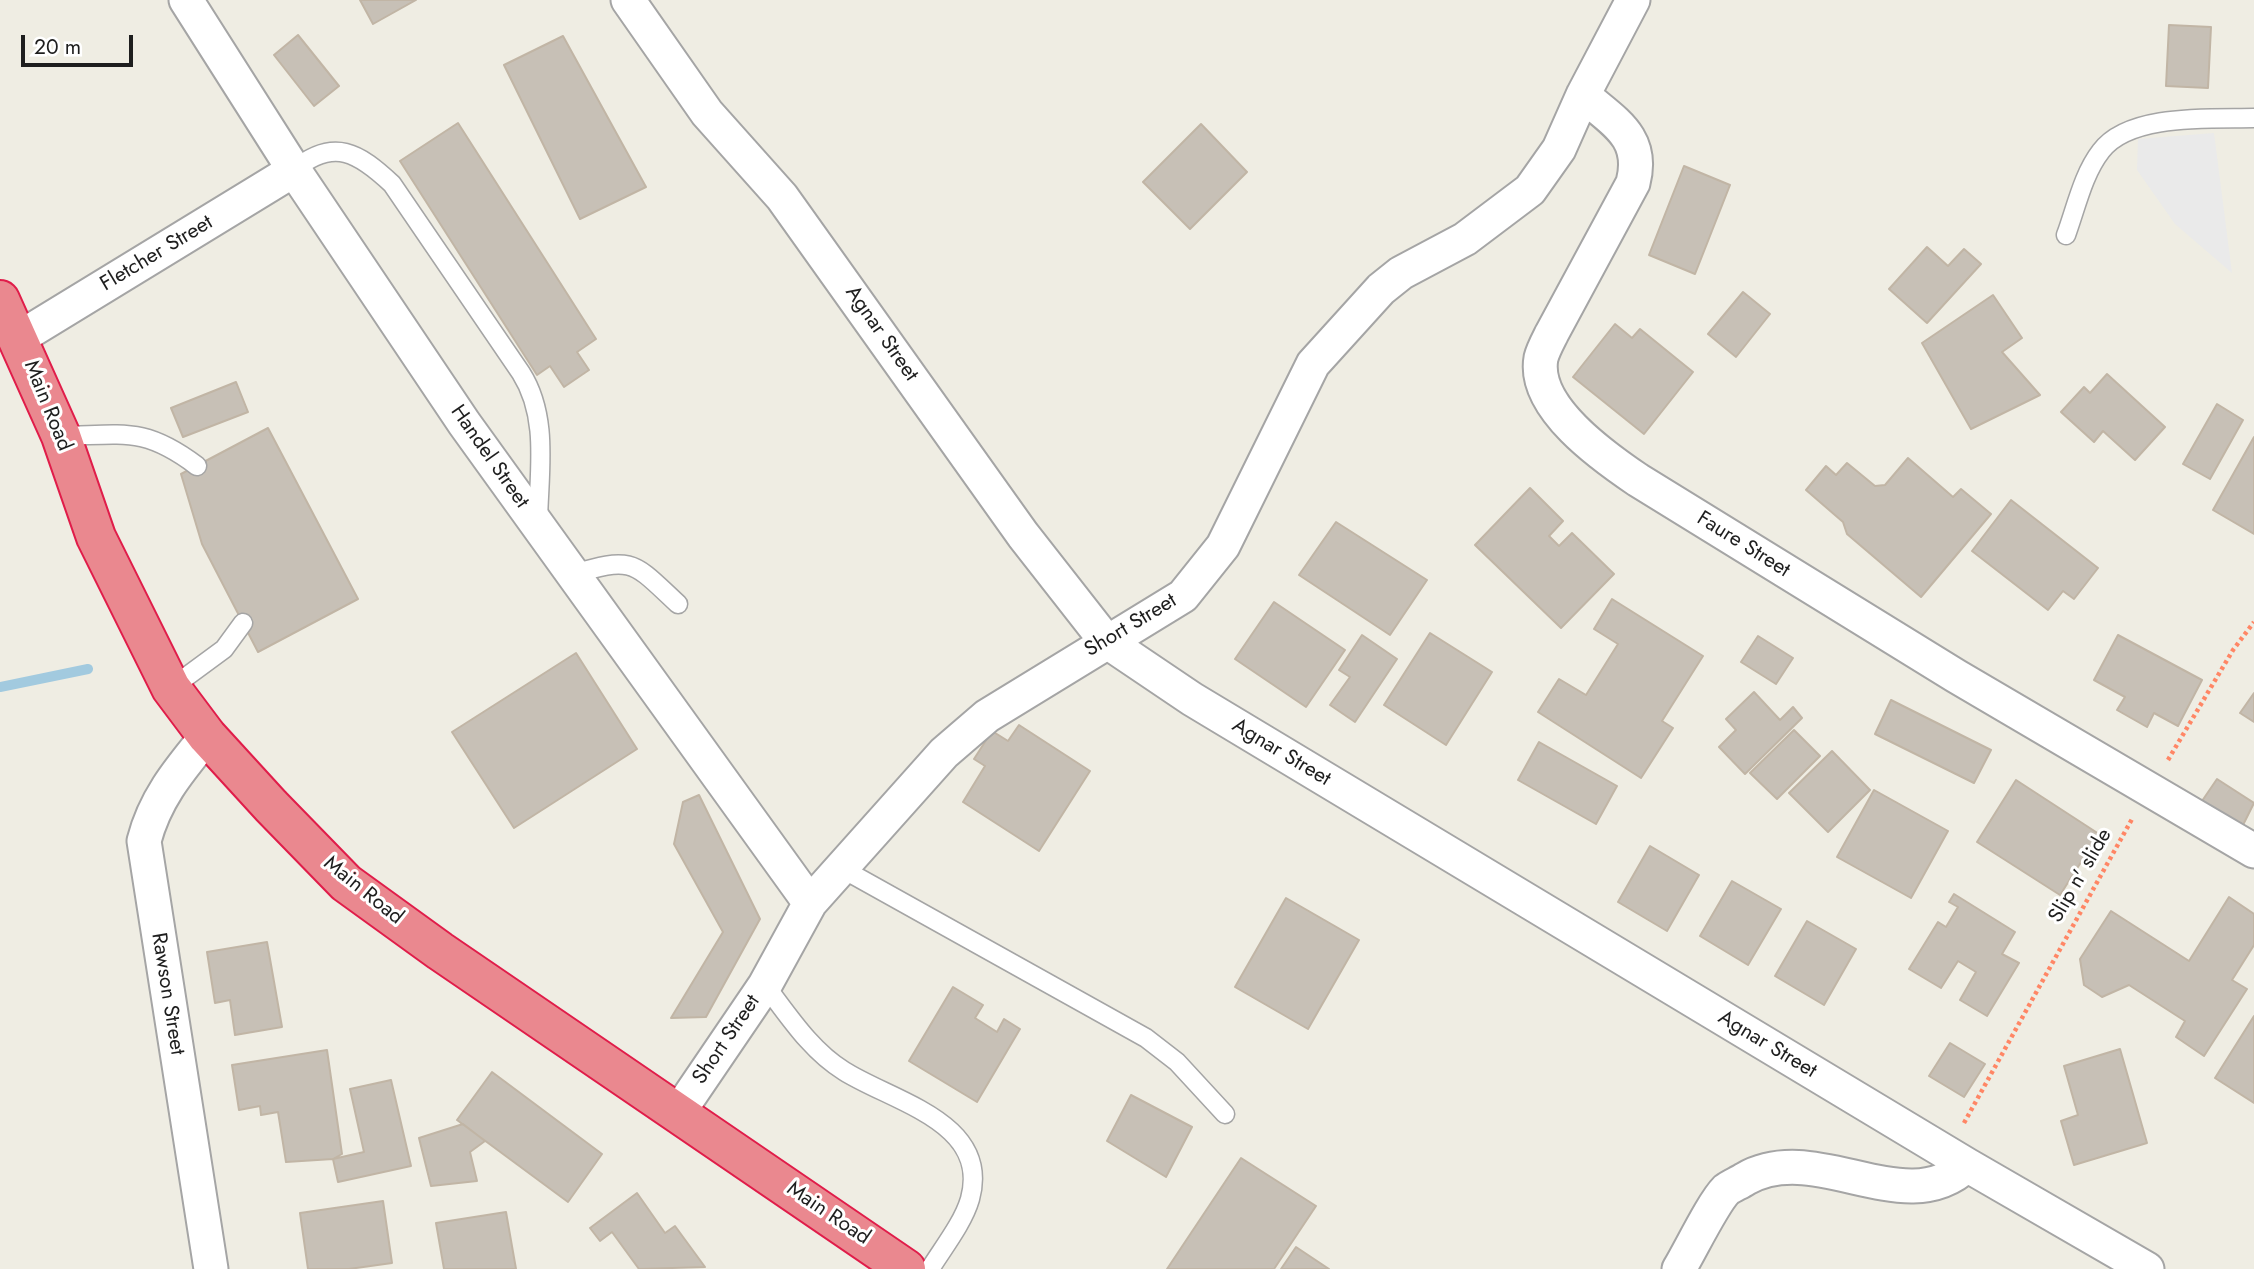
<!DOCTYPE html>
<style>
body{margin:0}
#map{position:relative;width:2254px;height:1269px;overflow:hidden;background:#efede3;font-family:Jost,sans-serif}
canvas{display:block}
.scale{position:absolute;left:21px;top:35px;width:112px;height:32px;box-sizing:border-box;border:4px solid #1e1e1e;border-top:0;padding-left:9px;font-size:21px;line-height:24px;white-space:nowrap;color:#1e1e1e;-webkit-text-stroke:5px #fff;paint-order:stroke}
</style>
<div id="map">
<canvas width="2254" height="1269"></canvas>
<div class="scale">20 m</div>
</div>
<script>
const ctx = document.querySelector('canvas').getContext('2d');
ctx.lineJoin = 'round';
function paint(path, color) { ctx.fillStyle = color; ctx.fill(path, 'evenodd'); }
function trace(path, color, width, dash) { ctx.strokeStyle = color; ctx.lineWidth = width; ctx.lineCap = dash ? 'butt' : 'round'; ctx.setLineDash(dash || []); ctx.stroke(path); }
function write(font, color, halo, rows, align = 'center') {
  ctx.font = font + ' Jost,sans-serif'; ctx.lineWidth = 6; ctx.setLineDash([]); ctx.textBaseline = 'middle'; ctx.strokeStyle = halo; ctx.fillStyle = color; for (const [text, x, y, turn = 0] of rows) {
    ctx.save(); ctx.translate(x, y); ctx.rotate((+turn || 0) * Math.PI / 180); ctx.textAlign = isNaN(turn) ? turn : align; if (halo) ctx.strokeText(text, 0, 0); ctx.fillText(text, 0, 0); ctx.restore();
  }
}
paint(new Path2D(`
 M2214 133 2232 273 2175 224 2137 170 2138 139Z`), '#eaeaea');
trace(new Path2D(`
 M0 687 88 669`), '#a2cadf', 10);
const building = new Path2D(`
 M360 0H416L373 24Z
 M2169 25 2211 27 2208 88 2166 86Z
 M298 35 339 86 314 106 274 55Z
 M563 36 646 187 580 219 504 65Z
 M458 123 596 339 577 352 589 370 564 387 550 366 537 375 400 161Z
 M1201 124 1247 172 1190 229 1143 182Z
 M1684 166 1730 185 1695 274 1649 255Z
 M1927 247 1948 266 1964 249 1981 264 1927 323 1889 289Z
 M1743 292 1770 314 1736 357 1708 334Z
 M1993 295 2022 338 2002 352 2040 395 1971 429 1922 343Z
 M1615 324 1632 338 1640 329 1693 372 1644 434 1573 377Z
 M2107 374 2165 427 2135 460 2103 431 2094 442 2061 412 2084 387 2090 393Z
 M236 382 248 412 183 437 171 408Z
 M2217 404 2243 420 2210 479 2183 464Z
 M268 428 358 599 258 652 202 544 181 474Z
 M2254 437V534L2213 510Z
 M1908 458 1953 497 1961 489 1991 514 1921 597 1847 534 1843 522 1806 490 1826 466 1836 475 1847 463 1875 486 1885 485Z
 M1530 488 1563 521 1549 536 1559 546 1572 533 1614 574 1561 628 1475 545Z
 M2011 500 2098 568 2074 599 2063 591 2048 610 1972 551Z
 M1336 522 1427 580 1390 635 1299 575Z
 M1612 599 1703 656 1662 721 1673 728 1641 778 1538 712 1559 679 1586 695 1618 644 1594 629Z
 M1274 602 1345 650 1306 707 1235 659Z
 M1430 633 1492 672 1446 745 1384 705Z
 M1362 635 1397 659 1355 722 1330 705 1350 677 1339 670Z
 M2118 635 2202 680 2178 726 2154 713 2147 727 2117 710 2125 697 2094 680Z
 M1758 636 1793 658 1776 684 1741 662Z
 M576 653 637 749 514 828 452 732Z
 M1754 692 1780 720 1793 707 1802 718 1745 774 1719 747 1736 730 1726 719Z
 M2254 693V722L2240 713Z
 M1891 700 1991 750 1974 783 1875 734Z
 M1019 725 1090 771 1039 851 963 802 985 766 974 759 992 731 1008 741Z
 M1794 730 1820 756 1777 799 1750 773Z
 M1539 742 1617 786 1596 824 1518 780Z
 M1832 751 1870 790 1828 832 1789 793Z
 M2217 779 2254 803 2242 827 2202 801Z
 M2016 780 2099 834 2060 895 1977 842Z
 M1874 790 1948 831 1911 898 1837 857Z
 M699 795 760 919 706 1017 671 1018 723 932 674 844 683 802Z
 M1650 846 1699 875 1667 931 1618 902Z
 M1732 881 1781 909 1748 965 1700 936Z
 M1954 894 2015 932 2002 954 2019 963 1987 1016 1960 1000 1976 972 1958 961 1941 988 1909 969 1938 922 1946 927 1958 907 1949 902Z
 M2229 897 2254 914V945L2232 980 2247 989 2204 1056 2176 1037 2185 1021 2129 985 2102 997 2084 985 2080 959 2111 911 2189 961Z
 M1286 898 1359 940 1308 1029 1235 987Z
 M1807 921 1856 949 1824 1005 1775 976Z
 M267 942 282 1027 235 1035 230 1000 215 1003 207 952Z
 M953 987 983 1005 975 1018 997 1032 1004 1019 1020 1029 977 1102 909 1061Z
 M2254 1016V1103L2215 1078Z
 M1950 1043 1985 1064 1964 1097 1929 1076Z
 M2120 1049 2147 1143 2074 1165 2061 1121 2078 1115 2064 1066Z
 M327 1050 342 1154 333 1159 286 1162 278 1112 261 1115 260 1106 239 1110 232 1065Z
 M492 1072 602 1154 568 1202 457 1120Z
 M391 1080 411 1166 338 1182 333 1159 364 1152 350 1089Z
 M1131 1095 1192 1127 1166 1177 1107 1141Z
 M463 1124 485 1141 470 1152 477 1181 431 1186 419 1138Z
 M1241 1158 1316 1206 1274 1269H1167Z
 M637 1193 665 1233 675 1226 705 1267 639 1269 612 1232 600 1241 590 1228Z
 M383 1201 392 1263 349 1269H308L300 1213Z
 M506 1212 516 1269H444L436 1223Z
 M1296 1247 1329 1269H1281Z`);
paint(building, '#c7c0b6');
trace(building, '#c1b5a5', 2);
const lane = new Path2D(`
 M294 170C334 137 359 153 392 184L521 373C549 417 539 471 538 521
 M2066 235C2076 208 2083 174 2101 151 2129 113 2212 119 2254 118
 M61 436C123 435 144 426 197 466
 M573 574C634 556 633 562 678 604
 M171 688 224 649 243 623
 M841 868 1146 1038 1177 1062 1225 1114
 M765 985C788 1015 811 1051 844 1071 893 1102 991 1122 970 1199 963 1223 943 1248 930 1269`);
const street = new Path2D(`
 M186 0 294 170 464 423 810 903
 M628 0 707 113 782 197 1023 535 1106 641 1192 699 1967 1165 2147 1269
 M1583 95C1614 122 1645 137 1633 183L1552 333C1548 341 1543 350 1541 358 1532 407 1604 457 1638 480L1956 676 2254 851
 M19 338 294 170
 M207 736C180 769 155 798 144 841L211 1269
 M678 1113 765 985 810 903 944 753 987 716 1183 596 1223 546 1313 364 1381 289 1401 273 1465 239 1530 190 1559 149 1583 95 1633 0
 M1679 1269C1690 1251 1713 1203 1726 1190 1731 1186 1739 1183 1745 1179 1817 1138 1905 1223 1967 1165`);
const highway = new Path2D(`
 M0 300 61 436 96 537 171 688 207 736 271 806 346 883 440 951 906 1269`);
trace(lane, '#a5a5a5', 21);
trace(street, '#a5a5a5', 37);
trace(highway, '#e01d4a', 42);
trace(new Path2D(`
 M2168 760 2233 650 2254 622
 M1964 1123 2132 819`), '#ff8665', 4.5, [3.5, 3.5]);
trace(lane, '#fff', 18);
trace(street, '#fff', 33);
trace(highway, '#ea888f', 38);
write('21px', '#1e1e1e', '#fff', [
 ["Fletcher Street",157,254,-31],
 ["Agnar Street",881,334,55],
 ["Main Road",47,406,68],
 ["Handel Street",489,457,55],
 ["Faure Street",1743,545,32],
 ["Short Street",1131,626,-31],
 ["Agnar Street",1281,753,31],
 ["Slip n' slide",2081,876,-60],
 ["Main Road",363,891,39],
 ["Rawson Street",167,994,81],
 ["Short Street",727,1040,-56],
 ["Agnar Street",1767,1045,31],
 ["Main Road",828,1214,34]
]);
</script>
